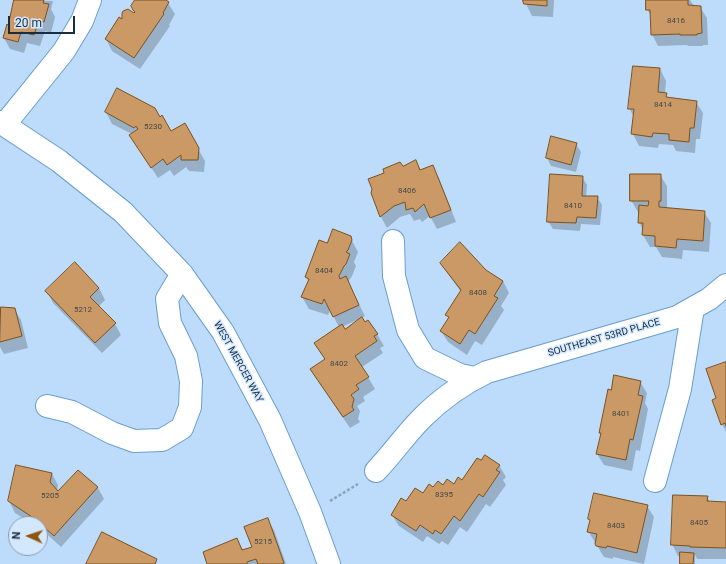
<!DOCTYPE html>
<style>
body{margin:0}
#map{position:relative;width:726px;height:564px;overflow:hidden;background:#bddcfb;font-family:Roboto,sans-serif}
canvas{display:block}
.north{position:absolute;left:8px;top:516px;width:40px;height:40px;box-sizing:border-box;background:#d3e8fd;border:1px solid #889db2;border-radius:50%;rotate:273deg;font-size:11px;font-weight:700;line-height:16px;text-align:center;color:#182d41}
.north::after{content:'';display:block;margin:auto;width:14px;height:18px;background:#8e570b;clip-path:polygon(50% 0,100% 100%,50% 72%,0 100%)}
.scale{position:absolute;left:8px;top:16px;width:67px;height:18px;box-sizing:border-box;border:2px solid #182d41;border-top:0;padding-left:5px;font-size:12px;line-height:14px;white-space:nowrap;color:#182d41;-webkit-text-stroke:3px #d3e8fd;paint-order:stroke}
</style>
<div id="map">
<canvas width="726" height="564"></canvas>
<div class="north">N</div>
<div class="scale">20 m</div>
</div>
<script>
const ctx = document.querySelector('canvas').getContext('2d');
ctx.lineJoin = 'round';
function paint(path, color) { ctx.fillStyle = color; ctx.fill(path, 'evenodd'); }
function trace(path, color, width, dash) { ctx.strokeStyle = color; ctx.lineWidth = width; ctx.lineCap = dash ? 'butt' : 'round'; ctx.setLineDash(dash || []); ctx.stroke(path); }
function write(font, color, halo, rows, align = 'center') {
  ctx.font = font + ' Roboto,sans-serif'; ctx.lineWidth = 3; ctx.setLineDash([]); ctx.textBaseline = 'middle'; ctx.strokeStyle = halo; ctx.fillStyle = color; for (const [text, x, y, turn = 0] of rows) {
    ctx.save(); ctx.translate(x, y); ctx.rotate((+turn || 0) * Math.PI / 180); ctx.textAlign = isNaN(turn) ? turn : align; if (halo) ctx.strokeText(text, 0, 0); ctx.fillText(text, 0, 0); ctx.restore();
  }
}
paint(new Path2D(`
 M15 0 53 1 51 9 55 17 51 33 45 31 40 46 27 43 24 53 10 49 4 38 9 26Z
 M139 0H164L168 3 175 14 169 25 170 26 140 69 112 51 106 39 123 20 137 16 134 10Z
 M524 0H554L553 17 532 16Z
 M647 0H690L694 6 700 7 707 18 708 45H703V46H688L687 45 658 46 652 34 651 16 647 9Z
 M660 69 666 81 665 94 669 99 696 102 703 113 700 139H696L695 153 676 151 673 145 659 144 658 148 639 146 633 134 634 117 629 108Z
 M106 112 171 133 184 124 205 161 204 172 189 171 186 167 174 176 170 170 158 178 137 146 132 134 112 124Z
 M552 137 576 144 581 152 576 172 551 166 547 158Z
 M416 162 421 171 432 166 439 178 456 222 437 229 430 216 422 222 420 219 414 221 410 214 400 217 387 228 381 217 372 193 402 167Z
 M660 175 667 186V209L704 212 711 223 709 252 683 250 682 259 662 257 656 247H650L643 235V230L639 222 640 212H638L631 200Z
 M582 177 587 185 586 197H597L602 205 600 225 581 224 580 231 553 229 548 221Z
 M350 237 358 252 354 262 356 266 352 276 348 282 365 316 361 318 377 334 384 346 380 348 383 353 362 367 375 389 363 397 365 401 357 406 360 411 358 419 360 422 350 428 318 381 339 327 330 310 328 315 309 309 302 297 309 282 306 277 328 244ZM357 320V322L344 330 342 327Z
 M442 263 486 271 503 281 509 293 501 306 504 310 482 345 475 341 467 355 448 342 441 331 449 319 447 315 461 292 448 274Z
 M99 288 105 300 98 307 115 324 121 335 102 353 53 303 47 291Z
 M1 308 14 309 21 320 28 348 4 354 0 347V309Z
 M726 363V432L722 424 717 399Z
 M640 382 647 393 645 403 648 409 640 451 636 450 632 471 604 465 597 454 601 435 600 432Z
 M499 465 506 477 503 480 506 485 490 507 486 504 467 532 460 527 448 545 442 541 439 544 427 536 423 542 399 526 392 515 406 503 434 488 455 485Z
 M78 471 98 488 104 499 61 547 40 528V524H33L15 513 9 501 52 474 58 485 57 491 59 492Z
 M707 497 710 502 726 503V559H697L695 555V564H681V556H678L672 544Z
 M647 506 654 517 644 564 613 557V559L604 557 588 531 590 521 589 519Z
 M267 519 274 530 286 564H208L237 540 244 551 253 547Z`), '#0003');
const building = new Path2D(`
 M14 0H44L43 3 49 4 44 22 39 20 34 35 21 32 18 42 3 38 7 24 8 25Z
 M135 0H166L169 2 163 13 164 14 134 58 105 39 119 17 122 19V13L123 11 128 9 134 13 135 12 133 10 131 6Z
 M523 0H547V6L524 4Z
 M646 0H688V5L701 6 702 33 697 34V35H680V34L651 35 650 10H646Z
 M633 66 660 68 658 92 667 93 666 97 697 101 694 128H690L689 142 669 140V134L653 133 652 137 631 134 634 109H628Z
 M117 88 155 108 160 117 162 115 171 131 185 123 199 148 198 160H181V155L167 165 163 159 151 168 129 135 138 129 136 126 134 128 105 112Z
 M551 136 577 143 571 165 546 158Z
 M416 160 420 170 433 165 451 210 430 218 424 204 415 212 413 208 406 210 405 202 394 206 380 217 371 193 372 189 368 179 384 173 383 169 400 162 403 166Z
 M550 174 583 176 582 196H598L596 218 577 217 576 223 547 222Z
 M630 174H661V201H659V207L705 211 703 241 677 239 676 248 655 246V236L642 235 643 223H638L639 205 648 206 649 201H630Z
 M333 229 351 236 352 240 348 250 346 252 350 254 346 264 344 266 339 276 340 279 346 276 359 305 333 317 324 299 322 304 301 297 309 279 305 277 319 240 327 243Z
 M460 242 486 270 503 281 494 296 498 298 475 334 469 330 460 344 440 331 449 317 445 315 461 290 440 263Z
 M75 262 99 288 90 297 116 323 95 343 45 291Z
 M1 307 15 308 22 336 0 342Z
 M362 317 365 322 368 320 378 334 374 336 377 341 355 356 369 377 356 385 359 389 351 395 354 399 352 407 354 410 343 417 310 369 325 359 314 343 342 324 345 329Z
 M726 362V426L725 423 721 425 712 400 716 398 706 369Z
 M614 375 641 381 638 395 643 396 633 440 630 439 626 460 596 454 601 433H599L608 389 611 390Z
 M485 455 500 465 496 470 500 472 483 497 479 494 460 521 454 516 441 534 435 530 433 534 420 525 416 531 391 515 401 498 406 501 415 488 423 493 429 484 433 487 438 481 443 485 447 479 454 484 458 477 462 480 477 458 481 460Z
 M16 465 52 473 50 482 58 491 78 470 98 487 54 536 35 519 8 501Z
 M594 493 648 505 637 553 607 546 606 548 596 546 595 544 597 534 587 532 590 520 588 519Z
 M673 495 708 496 707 501 726 502V548L690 547V546L671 545Z
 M268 518 284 563 281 564H258L256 559 247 562V564H207L203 552 237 538 242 550 252 547 244 527Z
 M102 532 157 559 155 564H86Z
 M680 552 694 553 693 564H680Z`);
paint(building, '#ca9965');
trace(building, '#7d511b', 1);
const minor = new Path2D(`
 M0 122 59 161 123 212 182 274 223 332 270 420 310 512 329 564
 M5 124 64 51 82 21 90 0
 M393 241 394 276 408 330 425 358 460 375 475 378
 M47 406 72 412 112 433 134 441 162 440 182 428 190 407 191 381 186 356 170 323 167 299 182 274
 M376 471C392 454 406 434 422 418 441 399 464 383 487 372L677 317 709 299 726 285
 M655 481 680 389 693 308`);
trace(minor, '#6a9ece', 24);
trace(new Path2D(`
 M330 501 358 484`), '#88a3bf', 2.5, [3, 2]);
trace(minor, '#fff', 22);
write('8px', '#44484a', null, [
 ["8416",676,21],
 ["8414",663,105],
 ["5230",153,127],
 ["8406",407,191],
 ["8410",573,206],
 ["8404",324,271],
 ["8408",478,293],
 ["5212",83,310],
 ["8402",339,364],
 ["8401",621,414],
 ["8395",444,495],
 ["5205",50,496],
 ["8405",699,523],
 ["8403",616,526],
 ["5215",263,542]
]);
write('10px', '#182d41', '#d3e8fd', [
 ["SOUTHEAST 53RD PLACE",604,338,-16],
 ["WEST MERCER WAY",238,362,61]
]);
</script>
